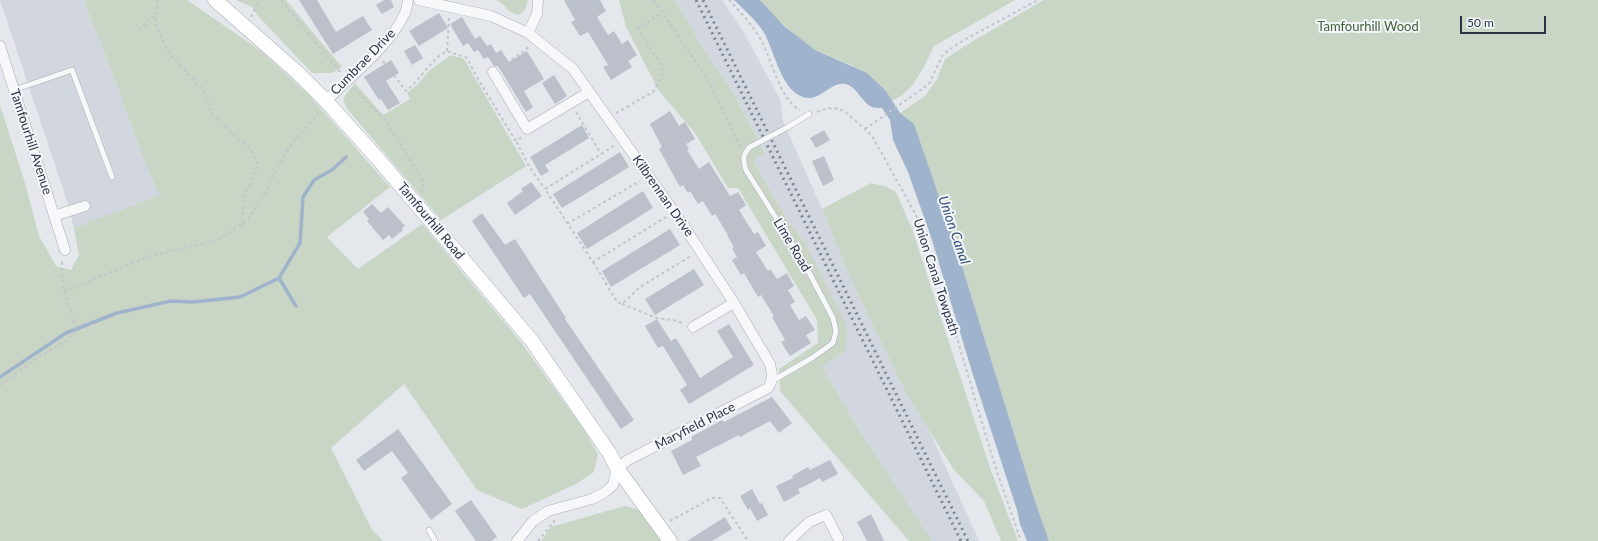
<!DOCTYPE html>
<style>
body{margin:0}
#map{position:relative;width:1598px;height:541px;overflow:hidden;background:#e4e7ec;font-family:Lato,sans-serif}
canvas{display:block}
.scale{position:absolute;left:1460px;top:16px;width:86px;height:18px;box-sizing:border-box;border:2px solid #2b3445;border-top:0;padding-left:5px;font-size:12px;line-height:14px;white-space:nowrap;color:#2b3445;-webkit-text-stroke:3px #f4f6f9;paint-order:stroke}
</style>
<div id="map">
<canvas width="1598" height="541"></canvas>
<div class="scale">50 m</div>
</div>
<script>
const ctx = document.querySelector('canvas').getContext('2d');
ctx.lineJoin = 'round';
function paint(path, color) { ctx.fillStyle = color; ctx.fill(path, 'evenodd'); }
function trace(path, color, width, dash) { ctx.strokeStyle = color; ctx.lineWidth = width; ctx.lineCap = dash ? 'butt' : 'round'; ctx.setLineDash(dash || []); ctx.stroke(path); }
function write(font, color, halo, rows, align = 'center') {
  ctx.font = font + ' Lato,sans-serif'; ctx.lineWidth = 4; ctx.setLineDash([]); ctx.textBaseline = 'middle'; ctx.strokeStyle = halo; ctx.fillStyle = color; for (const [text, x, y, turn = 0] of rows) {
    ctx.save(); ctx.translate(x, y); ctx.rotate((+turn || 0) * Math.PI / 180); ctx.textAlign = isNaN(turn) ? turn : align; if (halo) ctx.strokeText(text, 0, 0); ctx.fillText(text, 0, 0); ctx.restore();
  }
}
paint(new Path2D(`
 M0 0H85L87 9 111 69 144 160 161 195 74 228 67 201Z
 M675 0H722L744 33 780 99 783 121 822 209 854 286 907 395 927 426 979 541H932L862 435 822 367 846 351 806 244 790 224 754 163 756 157 765 152 733 92 705 52Z`), '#d2d6de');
paint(new Path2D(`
 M85 0H187L261 51 309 95 390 187 327 237 358 269 422 224 520 341 585 431 598 454 594 472 576 484 522 509 477 490 404 384 331 448 372 530 383 541H0V105L25 183 39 236 56 266 71 270 79 255 74 228 160 195 144 160 111 69 87 9Z
 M236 0H286L342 67 332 73H312L258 16 252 7Z
 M496 0H528L525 10 518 15C506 12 506 4 496 0Z
 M619 0H675L705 52 733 92 765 153 756 157 754 163 790 224 806 244 847 326 846 351 822 367 862 435 932 541H909L780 391 779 369 818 343 817 320 738 188H728L695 133 659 91 626 27Z
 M760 0H1015L934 46 924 67 912 86 901 96 892 101 886 91 853 66 815 50 801 40 772 15Z
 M1044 0H1598V541H1049L1034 498 952 234 914 125 900 113 925 96 937 79 945 59 973 41Z
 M451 55 464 59 526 166 441 220 349 111 343 101 346 94 355 83 383 115 410 99 407 93 418 84 430 70Z
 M871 183 887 187 896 192 912 229 990 468 1018 541H1001L984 501 954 470 907 395 854 286 822 209Z
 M625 506 642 511 662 541H541L551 527Z`), '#c9d6c5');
paint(new Path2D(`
 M734 0H760L784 26 815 50 867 73 886 91 900 113 914 124 952 234 1034 498 1049 541H1027L1020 524 1017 510 973 375 931 237 908 172 893 140 890 120 882 108C878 108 873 108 870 106 861 100 856 86 845 84 831 81 819 103 803 97 780 89 775 51 763 31 756 20 744 10 734 0Z`), '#9fb4cc');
trace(new Path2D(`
 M279 278 296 306
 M0 377 66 333 117 313 171 301 193 302 240 297 279 278 300 243 303 197 314 180 332 170 346 157`), '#9fb4cc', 3.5);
paint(new Path2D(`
 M299 0H317L336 32 363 16 372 30 333 54Z
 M384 0H391L394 7 382 14 376 5Z
 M564 0H600L606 11 597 17 608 35 614 31 622 44 628 40 637 55 628 61 632 67 611 80 603 67 608 65 588 32 580 36 571 22 575 20Z
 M439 13 448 28 419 46 409 31Z
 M462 17 475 39 463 46 450 24Z
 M480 36 487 46 491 44 496 53 501 50 509 62 527 51 544 79 524 91 533 107 526 112 498 66H494L488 57 484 59 478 50 474 52 468 43Z
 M415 45 423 58 412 65 404 51Z
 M391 60 399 73 386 81 400 103 388 110 381 99 379 100 364 77Z
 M554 75 567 96 555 104 542 83Z
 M670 111 679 126 685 122 695 139 686 144 689 149 687 150 699 169 709 162 730 196 738 192 746 205 739 210 754 234 758 232 766 246 756 252 768 271 770 269 777 279 787 273 794 286 788 290 795 302 790 305 799 320 806 316 815 330 806 335 811 343 790 356 781 342 785 340 772 317 774 316 761 295 758 297 744 273 741 275 732 260 737 257 732 248 734 247 727 235H728L715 214 712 216 703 201 698 204 690 191 688 193 683 185 680 187 659 149 662 147 650 124Z
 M582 125 589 138 545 165 549 171 541 176 530 157Z
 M824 130 830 140 816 148 810 138Z
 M620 152 629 167 562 208 553 194Z
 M824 156 834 180 823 186 812 161Z
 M531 182 542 196 515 215 507 203 523 191 521 189Z
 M643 191 653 208 587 249 577 233Z
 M372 204 381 213 388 207 405 226 402 228 403 230 392 239 389 235 383 240 367 221 369 219 363 212Z
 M482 213 505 245 515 239 566 318 565 319 634 420 621 429 530 294 524 298 472 221Z
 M670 229 680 245 611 287 602 271Z
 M694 269 704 285 655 315 645 299Z
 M657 319 671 341 676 338 700 378 733 357 717 331 729 324 754 365 689 404 680 390 687 385 663 346 658 348 645 326Z
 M772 397 792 423 779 433 770 421 740 437 739 435 696 457 701 466 683 475 671 451 692 440 691 437 722 420 724 422Z
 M398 429 452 504 431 520 401 478 408 473 392 451 364 471 356 460Z
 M830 460 838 474 822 482 820 478 807 485 798 489 800 493 784 502 776 486 793 478 792 476 808 467 810 470Z
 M752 489 760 504 762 503 768 515 757 521 750 508 748 510 740 496Z
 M471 500 497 537 491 541H476L455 511Z
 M871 514 875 522 884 541H867L857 522Z
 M725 517 732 529 712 541H687Z`), '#bbc0ca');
const service = new Path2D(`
 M14 90 72 70 112 177
 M788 127 809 114
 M750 147C742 155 743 160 746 170L803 261 833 318 836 331 833 343 812 358 772 381
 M429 530 435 541`);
const minor = new Path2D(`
 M419 0 491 16 528 33 573 69 682 223 734 303 770 364C772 373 774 379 768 388L628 460 617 468 613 485 605 492 592 499 548 511 533 521 517 541
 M528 33 537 14 538 0
 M0 46 65 250
 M493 72 527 129 589 92
 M326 101C350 77 390 45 404 15 407 10 407 5 408 0
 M54 216 85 206
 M693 327 734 303
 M789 541 809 522 826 515 838 538`);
const secondary = new Path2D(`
 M215 0 298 73 326 101 379 160 532 341 610 454 617 468 670 541`);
trace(service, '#a9aeb7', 6);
trace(minor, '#a9aeb7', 11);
trace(secondary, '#a9aeb7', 15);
trace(new Path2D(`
 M158 0 155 24 170 55 203 90 213 116 251 150 258 165 245 194 241 225
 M281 0 341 73
 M654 0 711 85 740 147
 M729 0C741 13 755 27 763 44 772 62 781 101 800 110
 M251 17 259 0
 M139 30 155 15
 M447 51 449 18
 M383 61 406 91C421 79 431 59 447 51L467 58 478 79 517 143
 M502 67 529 47
 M354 88 385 120 424 182 421 192
 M576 112 601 154
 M817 112C824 109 832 107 839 109 845 110 867 131 872 136L916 215 937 271 995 466 1021 541
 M616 113 653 92 663 73 661 65 638 28 662 13
 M865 129 929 84 943 54 964 40 1038 0
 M521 137 517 143 530 168 545 189
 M614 146 545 189 593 262 666 217
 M567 224 640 181
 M593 262 617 302 622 304 640 287 691 256
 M65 291 147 257 217 240 248 220 264 194 279 163 295 140 319 112
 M622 304 657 318 673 320 683 323
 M0 385 40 356 65 342 76 332C72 308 57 285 63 259
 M670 521 712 498H720L748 541
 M538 541 555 520`), '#c2c5cb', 2, [3, 3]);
trace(service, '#f7f8fa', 5);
trace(minor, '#f7f8fa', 10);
trace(secondary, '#fff', 14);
trace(new Path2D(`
 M696 0 961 541
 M703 0 968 541`), '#7d8696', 3, [2, 4]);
const serviceBridge = new Path2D(`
 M750 147 788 127`);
trace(serviceBridge, '#a9aeb7', 6, []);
trace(serviceBridge, '#f7f8fa', 5);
write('13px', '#3f6138', '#f4f6f9', [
 ["Tamfourhill Wood",1368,27]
]);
write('13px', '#2b3445', '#f4f6f9', [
 ["Cumbrae Drive",363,62,-46],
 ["Tamfourhill Avenue",31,142,72],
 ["Kilbrennan Drive",663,196,55],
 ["Tamfourhill Road",431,221,50],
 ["Lime Road",792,245,59],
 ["Union Canal Towpath",936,277,72],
 ["Maryfield Place",695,426,-27]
]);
write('italic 14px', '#34527a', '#f4f6f9', [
 ["Union Canal",954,230,71]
]);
</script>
